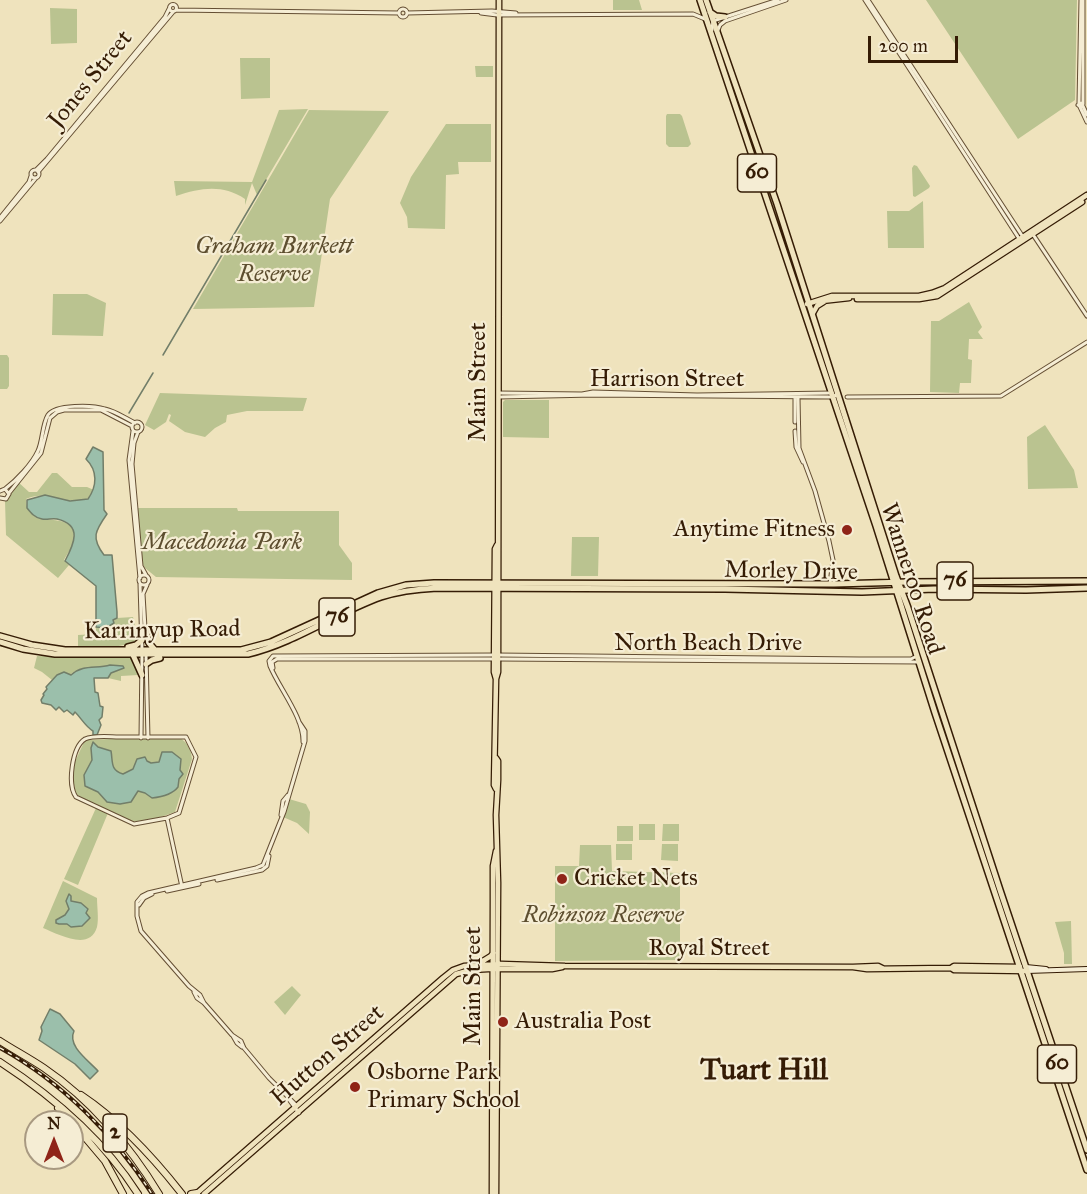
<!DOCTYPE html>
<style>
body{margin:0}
#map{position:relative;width:1087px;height:1194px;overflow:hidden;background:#efe3bd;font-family:"IM FELL Great Primer",serif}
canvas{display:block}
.north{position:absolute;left:24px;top:1110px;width:60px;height:60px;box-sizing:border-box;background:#f5edd4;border:2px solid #a89981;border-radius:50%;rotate:0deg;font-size:16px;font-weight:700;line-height:24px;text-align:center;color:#351c05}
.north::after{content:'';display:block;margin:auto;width:21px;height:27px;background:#8f2418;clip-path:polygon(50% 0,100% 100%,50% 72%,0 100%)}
.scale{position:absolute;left:868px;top:36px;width:90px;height:27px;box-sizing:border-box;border:3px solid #351c05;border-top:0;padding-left:8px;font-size:18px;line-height:21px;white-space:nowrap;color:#351c05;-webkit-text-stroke:4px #f5edd4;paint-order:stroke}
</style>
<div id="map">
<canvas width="1087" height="1194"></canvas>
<div class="north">N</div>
<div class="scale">200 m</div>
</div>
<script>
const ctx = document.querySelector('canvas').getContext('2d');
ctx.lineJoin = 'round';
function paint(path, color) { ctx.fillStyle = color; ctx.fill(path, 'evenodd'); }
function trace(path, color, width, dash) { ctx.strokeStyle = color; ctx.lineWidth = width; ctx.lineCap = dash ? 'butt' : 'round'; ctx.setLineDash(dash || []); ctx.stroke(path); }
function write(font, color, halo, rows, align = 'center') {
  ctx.font = font + ' "IM FELL Great Primer",serif'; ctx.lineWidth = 4.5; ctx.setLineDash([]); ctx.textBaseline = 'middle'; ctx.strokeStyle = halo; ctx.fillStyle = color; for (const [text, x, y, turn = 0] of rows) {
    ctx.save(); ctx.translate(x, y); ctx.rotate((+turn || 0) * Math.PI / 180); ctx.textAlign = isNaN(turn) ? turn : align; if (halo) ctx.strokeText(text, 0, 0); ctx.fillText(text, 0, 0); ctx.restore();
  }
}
paint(new Path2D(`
 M613 0H639L642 10H613Z
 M926 0H1077L1075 100 1018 139Z
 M50 8 77 9V43L51 44Z
 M240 58H270V98L241 99Z
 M475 66H493V77H476Z
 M308 109 257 195 252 183 245 205V199C222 184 201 188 176 196L174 181 252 182 279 110Z
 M309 110 389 111 330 199 314 307 193 309Z
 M667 114H680L682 116 691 144 688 147H669L666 144V116Z
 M446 124H491V162H458L459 174 446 175 445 229 408 228 407 217 400 203 411 177Z
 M914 165 917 166 930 186 929 188 915 197 913 196 912 168Z
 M923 201 924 248H888L887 211H909Z
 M53 294H87L106 303 103 336 52 335Z
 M969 302 982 327 978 332 983 339H969L968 359 972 360 971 383H960L959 393 930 392 931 321H939Z
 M0 355H7L9 358V386L7 389H0Z
 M160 393 306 398H307L303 411H247L227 415 226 422 215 428 205 437 185 432 169 421 171 415 169 414 166 422 154 430 145 425Z
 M505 400H549V438L503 437V402Z
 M1045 425 1074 470 1078 488 1028 489 1027 437Z
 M52 473H57L72 487H87L94 490 87 499C80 500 73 501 67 500 51 498 41 492 26 499 26 534 77 506 74 539 74 545 67 554 64 560L69 565 58 578 6 535 5 501 9 499 10 489 17 481 29 492H37Z
 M137 508H237L238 511H339V545L352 563V580L156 577 145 568 142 563Z
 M572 537H599L598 576H571Z
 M133 617 138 639C123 650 95 647 78 647V635L96 634V627L117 618Z
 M37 656 131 658 134 662 138 675 121 676V681L108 678 111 673 110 665C96 669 82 664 70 675L64 672 58 675 52 680 42 672 34 668Z
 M136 738H180C188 743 191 749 192 759L175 812C164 816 146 822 134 821 120 819 85 802 75 793L72 768 85 740Z
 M289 799 306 804 310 812 309 834 297 823 283 817Z
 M96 808 108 813 78 885 64 879Z
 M639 824H655V840H639Z
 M663 824H679V841H662Z
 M617 826H633V841H617Z
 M616 844H632V860H616Z
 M662 844H678V861L661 860Z
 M580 845H611L612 871 680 873V960L555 961V866H579Z
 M63 881 97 898C97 907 99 919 97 927 90 952 58 934 43 928Z
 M1071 921 1072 964H1064V953L1055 922Z
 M292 986 301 995 285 1015 274 1002Z`), '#bac390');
const water = new Path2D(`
 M93 447 103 452 104 510 107 514C95 531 91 538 104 555H112L117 612V618L113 620 114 623 106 628 96 627V586L65 561C74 544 83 525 57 519 52 518 47 520 42 519 35 518 31 513 27 508V500L45 495 70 501 88 499C97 486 98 471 86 459Z
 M110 665 123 666 124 668 111 673 108 678H94L95 692 98 693 100 706 103 707 102 717 99 720 101 725 97 735H93V731C85 726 82 719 75 712L73 715 67 710 64 712 59 707 56 710 51 705 42 703 41 700 44 695 43 694 47 689 46 687 57 675 64 672 71 675C83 664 96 669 110 665Z
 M93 742 98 747 111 751C113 762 110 770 123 774L133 769 137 759 145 757 147 761 151 763 159 762 162 752H172L181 759 180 770 183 774 179 779 178 787C172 795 161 797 152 798L145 793 138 791 131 802 120 804 107 802 98 792 85 786 84 775 92 760 91 748Z
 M69 894 71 896V901L81 903 88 909 86 913 90 918 82 926 71 927 67 924H59L56 923V920L65 915 69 909 66 901Z
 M50 1009 60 1014 74 1031C67 1046 88 1060 98 1071L90 1079 75 1064 39 1040 42 1031 41 1027Z`);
paint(water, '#9bbfab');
trace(water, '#727e69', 1.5);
trace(new Path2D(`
 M163 355 266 180
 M129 413 153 373`), '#727e69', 1.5);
const tertiary = new Path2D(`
 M865 0 1020 240
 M868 0 1023 237
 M169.5 8a3.5 3.5 0 1 1 7 0a3.5 3.5 0 1 1-7 0Z
 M399 13a4 4 0 1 1 8 0a4 4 0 1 1-8 0Z
 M176 10 399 13
 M407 13 492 11 516 13
 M481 13 497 15 693 14 705 19
 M712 30 713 21 778 0
 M718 30 720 25 725 21 786 0
 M1079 103 1081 0
 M1080 103 1083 104 1081 107 1078 105Z
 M1083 104V0
 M1083 106 1087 115
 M1080 107 1087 122
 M31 174a4 4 0 1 1 8 0a4 4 0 1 1-8 0Z
 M36 170 47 159 165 17 169 9
 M38 172 173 12
 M0 218 29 182 31 176
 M0 221 36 178
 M1032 233 1087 316
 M499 393 582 394 593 392 697 395 831 393
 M499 397 594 395 830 397 837 395
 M798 397 799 448 815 491 829 541 833 560 830 584
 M847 397 1001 396 1087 342
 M132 427a5 5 0 1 1 10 0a5 5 0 1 1-10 0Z
 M795 422V395
 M133 431 129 460 140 578
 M795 431 796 447 803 462
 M138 432 134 443 132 464 141 566 146 575
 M5 489C17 480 32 464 38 451 43 440 42 425 48 415 55 404 93 405 105 409 115 411 125 418 135 423
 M0 491 5 489 9 494 6 499 0 498
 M9 493 41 453 50 418 57 412 64 410H101L132 426
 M833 569 834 583
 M139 580a5 5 0 1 1 10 0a5 5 0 1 1-10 0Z
 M140 584 142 649
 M145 628 143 594 147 585
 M146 655 148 738
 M498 655 859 659H911L917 656
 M498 659 919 662
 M273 668 272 662 277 659H494
 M119 737H186L196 757 179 813 167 818 134 824 76 797C67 785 72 747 85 739 94 735 110 737 119 737Z
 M141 738 142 655
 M303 742C304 718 279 688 270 666L269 661 273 656 494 655
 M281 815 283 801 288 795
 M167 818 182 887
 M217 880 262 870 267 866 269 856
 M167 891 199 884
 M139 905 144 898 152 894
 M194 992 197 998 204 1003 232 1035 241 1041 244 1048 269 1078 297 1106
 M204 1003 200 995 189 986 141 931 137 916V902L142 896 148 893 256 868 263 865 284 812 305 741V731L299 722
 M233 1036 237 1043 242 1047
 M288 1098 299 1113`);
const secondary = new Path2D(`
 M1026 967 1046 969
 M1027 971 1087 969`);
const primary = new Path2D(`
 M857 299H919L937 296 1082 202
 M822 301 849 298
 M807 304 832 296H919L932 293 945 288 1087 195
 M813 313 817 306 825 301
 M496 679 498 672 499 0
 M496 758 498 761V780L496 815 498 883 496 1194
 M496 789 494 785 496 679 494 672 495 549 497 545
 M478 964 491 956 493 953
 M853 967 867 969 951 968 954 966 1020 967
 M951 968 954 970 1027 971
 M196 1194 443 978 453 970 464 966 501 964 565 966 853 967 878 966 882 968
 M204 1194 456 974 471 970 488 969H552L562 967
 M492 1194 493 901V866L496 851`);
const trunk = new Path2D(`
 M700 0 876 526 935 713 1087 1170
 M706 0 777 204 896 576 908 608 1000 890 1087 1150
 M710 12 716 16 725 17
 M145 628 149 643 155 650
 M0 636 32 645 65 650H241L271 642 378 593 406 585 434 583 834 584 908 582 1087 581
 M0 642 23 649 55 654H248C295 643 336 613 381 597 399 591 418 589 437 588L725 589 862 592 934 589 1026 590 1087 588
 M128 647 136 645 142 640
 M133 655 142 675
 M146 664 152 660 160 658`);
const motorway = new Path2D(`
 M0 1041C14 1050 29 1058 44 1068 90 1099 130 1146 159 1194
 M0 1062C54 1097 103 1139 138 1194
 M81 1095C120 1121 153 1157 182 1194
 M58 1108 72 1122
 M72 1122 105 1161 123 1194
 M191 1194 197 1193`);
trace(tertiary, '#644e33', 5);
trace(secondary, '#351c05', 6);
trace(primary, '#351c05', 7);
trace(trunk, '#351c05', 8);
trace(motorway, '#351c05', 8);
trace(tertiary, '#f5edd4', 3);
trace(secondary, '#f5edd4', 4);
trace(primary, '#efe3bd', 4.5);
trace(trunk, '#efe3bd', 5);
trace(motorway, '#efe3bd', 6);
const rail = new Path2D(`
 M0 1048C62 1082 114 1135 152 1194`);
trace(rail, '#351c05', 4);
trace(rail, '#f5edd4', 1.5, [4.5]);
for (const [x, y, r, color] of [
 [847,530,6,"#8f2418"],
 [562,879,6,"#8f2418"],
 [503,1022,6,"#8f2418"],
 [355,1087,6,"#8f2418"]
]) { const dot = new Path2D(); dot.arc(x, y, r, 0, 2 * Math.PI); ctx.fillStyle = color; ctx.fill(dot); trace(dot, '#f5edd4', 2); }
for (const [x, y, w] of [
 [757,173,39],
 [955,581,36],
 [337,617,36],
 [1057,1064,39],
 [115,1133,24]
]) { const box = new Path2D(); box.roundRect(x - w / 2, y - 19, w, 38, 4.5); ctx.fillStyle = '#f5edd4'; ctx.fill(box); trace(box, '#351c05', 1.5); }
write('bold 22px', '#351c05', null, [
 ["60",757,173],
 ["76",955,581],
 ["76",337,617],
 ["60",1057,1064],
 ["2",115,1133]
]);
write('24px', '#351c05', '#f5edd4', [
 ["Jones Street",91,80,-51],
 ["Harrison Street",667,380],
 ["Main Street",479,382,-90],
 ["Morley Drive",791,572,1],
 ["Wanneroo Road",911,579,72],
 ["Karrinyup Road",162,631,-1],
 ["North Beach Drive",708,644],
 ["Royal Street",709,949],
 ["Main Street",474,986,-90],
 ["Hutton Street",328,1056,-41]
]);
write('italic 24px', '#5d4e2f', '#f5edd4', [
 ["Graham Burkett",274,247],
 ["Reserve",274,275],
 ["Macedonia Park",222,543],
 ["Robinson Reserve",603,916]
]);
write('24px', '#351c05', '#f5edd4', [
 ["Anytime Fitness",835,530,"right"],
 ["Cricket Nets",574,879],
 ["Australia Post",515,1022],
 ["Osborne Park",367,1073],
 ["Primary School",367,1101]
], 'left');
write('bold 30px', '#351c05', '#f5edd4', [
 ["Tuart Hill",764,1072]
]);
</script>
